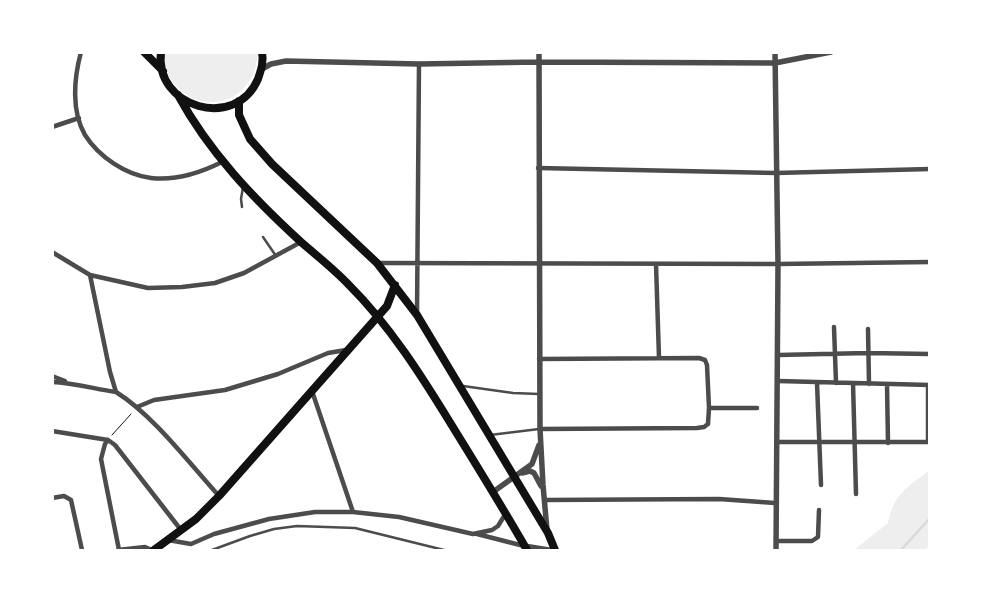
<!DOCTYPE html>
<style>
body{margin:0}
#map{position:relative;width:982px;height:603px;overflow:hidden;background:#fff;font-family:Roboto,sans-serif}
canvas{display:block}
.frame{position:absolute;inset:0;border:54px solid #fff;pointer-events:none}
</style>
<div id="map">
<canvas width="982" height="603"></canvas>
<div class="frame"></div>
</div>
<script>
const ctx = document.querySelector('canvas').getContext('2d');
ctx.lineJoin = 'round';
function paint(path, color) { ctx.fillStyle = color; ctx.fill(path, 'evenodd'); }
function trace(path, color, width, dash) { ctx.strokeStyle = color; ctx.lineWidth = width; ctx.lineCap = dash ? 'butt' : 'round'; ctx.setLineDash(dash || []); ctx.stroke(path); }
paint(new Path2D(`
 M165 52H257L258 54C250 127 160 109 165 52Z
 M929 471V547L924 550H854L888 523C893 495 908 486 929 471Z`), '#eee');
trace(new Path2D(`
 M901 550 930 518`), '#d9d9d9', 2.5);
trace(new Path2D(`
 M112 435 131 414`), '#111', 1);
trace(new Path2D(`
 M242 207 241 199 243 187
 M263 237 276 256
 M463 386 513 393 539 394
 M490 435 539 429
 M212 550 250 536 274 529 297 526 355 528 444 550`), '#4c4c4c', 2.5);
trace(new Path2D(`
 M81 52C74 78 71 111 85 135 99 157 126 175 151 178 176 181 200 173 222 162
 M52 127 79 118
 M538 168 776 173 930 169
 M52 252 90 275 148 288 182 287 215 283 244 273 301 242
 M378 263 778 264 930 262
 M656 264 659 358
 M90 275 110 372 116 392C153 415 189 463 219 496
 M417 313 419 64
 M834 327 836 383
 M868 329 869 384
 M778 355 868 353 930 354
 M539 359 699 358 705 360 707 365 709 408 708 424 704 427 697 428 540 429
 M52 376 65 381
 M778 381 930 385
 M52 382C74 383 95 389 116 392
 M817 383 821 485
 M853 383 856 494
 M887 384 888 443
 M312 391 353 512
 M137 407 154 400 225 390 278 374 328 353 346 350
 M709 408H757
 M52 431 108 440 115 445 181 530
 M108 440 105 444 101 459 119 550
 M777 442H930
 M928 442V385
 M52 498 64 496 71 500 82 550
 M545 500 719 499 775 503
 M477 534 524 546
 M168 540 191 544 214 534 269 519 315 512H353L399 517 473 534 492 530 498 526 506 513
 M776 541H812L818 537 819 510
 M118 550 145 547 152 550`), '#4c4c4c', 4.5);
trace(new Path2D(`
 M539 52 540 429 543 485 547 530
 M775 52 778 264 776 550
 M262 69 271 64 286 61 419 64 538 62 775 63 831 52
 M522 473 530 471 534 473 541 486
 M493 492 532 464 539 445
 M524 546 549 550`), '#4c4c4c', 5.5);
trace(new Path2D(`
 M144 52 163 71
 M161 52C154 108 236 131 258 79 261 70 264 62 262 52
 M178 95C209 152 253 198 301 242 317 256 334 269 349 285 390 326 421 375 451 424 477 466 503 508 527 550
 M239 101V115L250 139 272 164 377 263 417 315 548 533 555 550
 M154 550 196 519 219 496 387 306 395 285`), '#111', 8);
</script>
